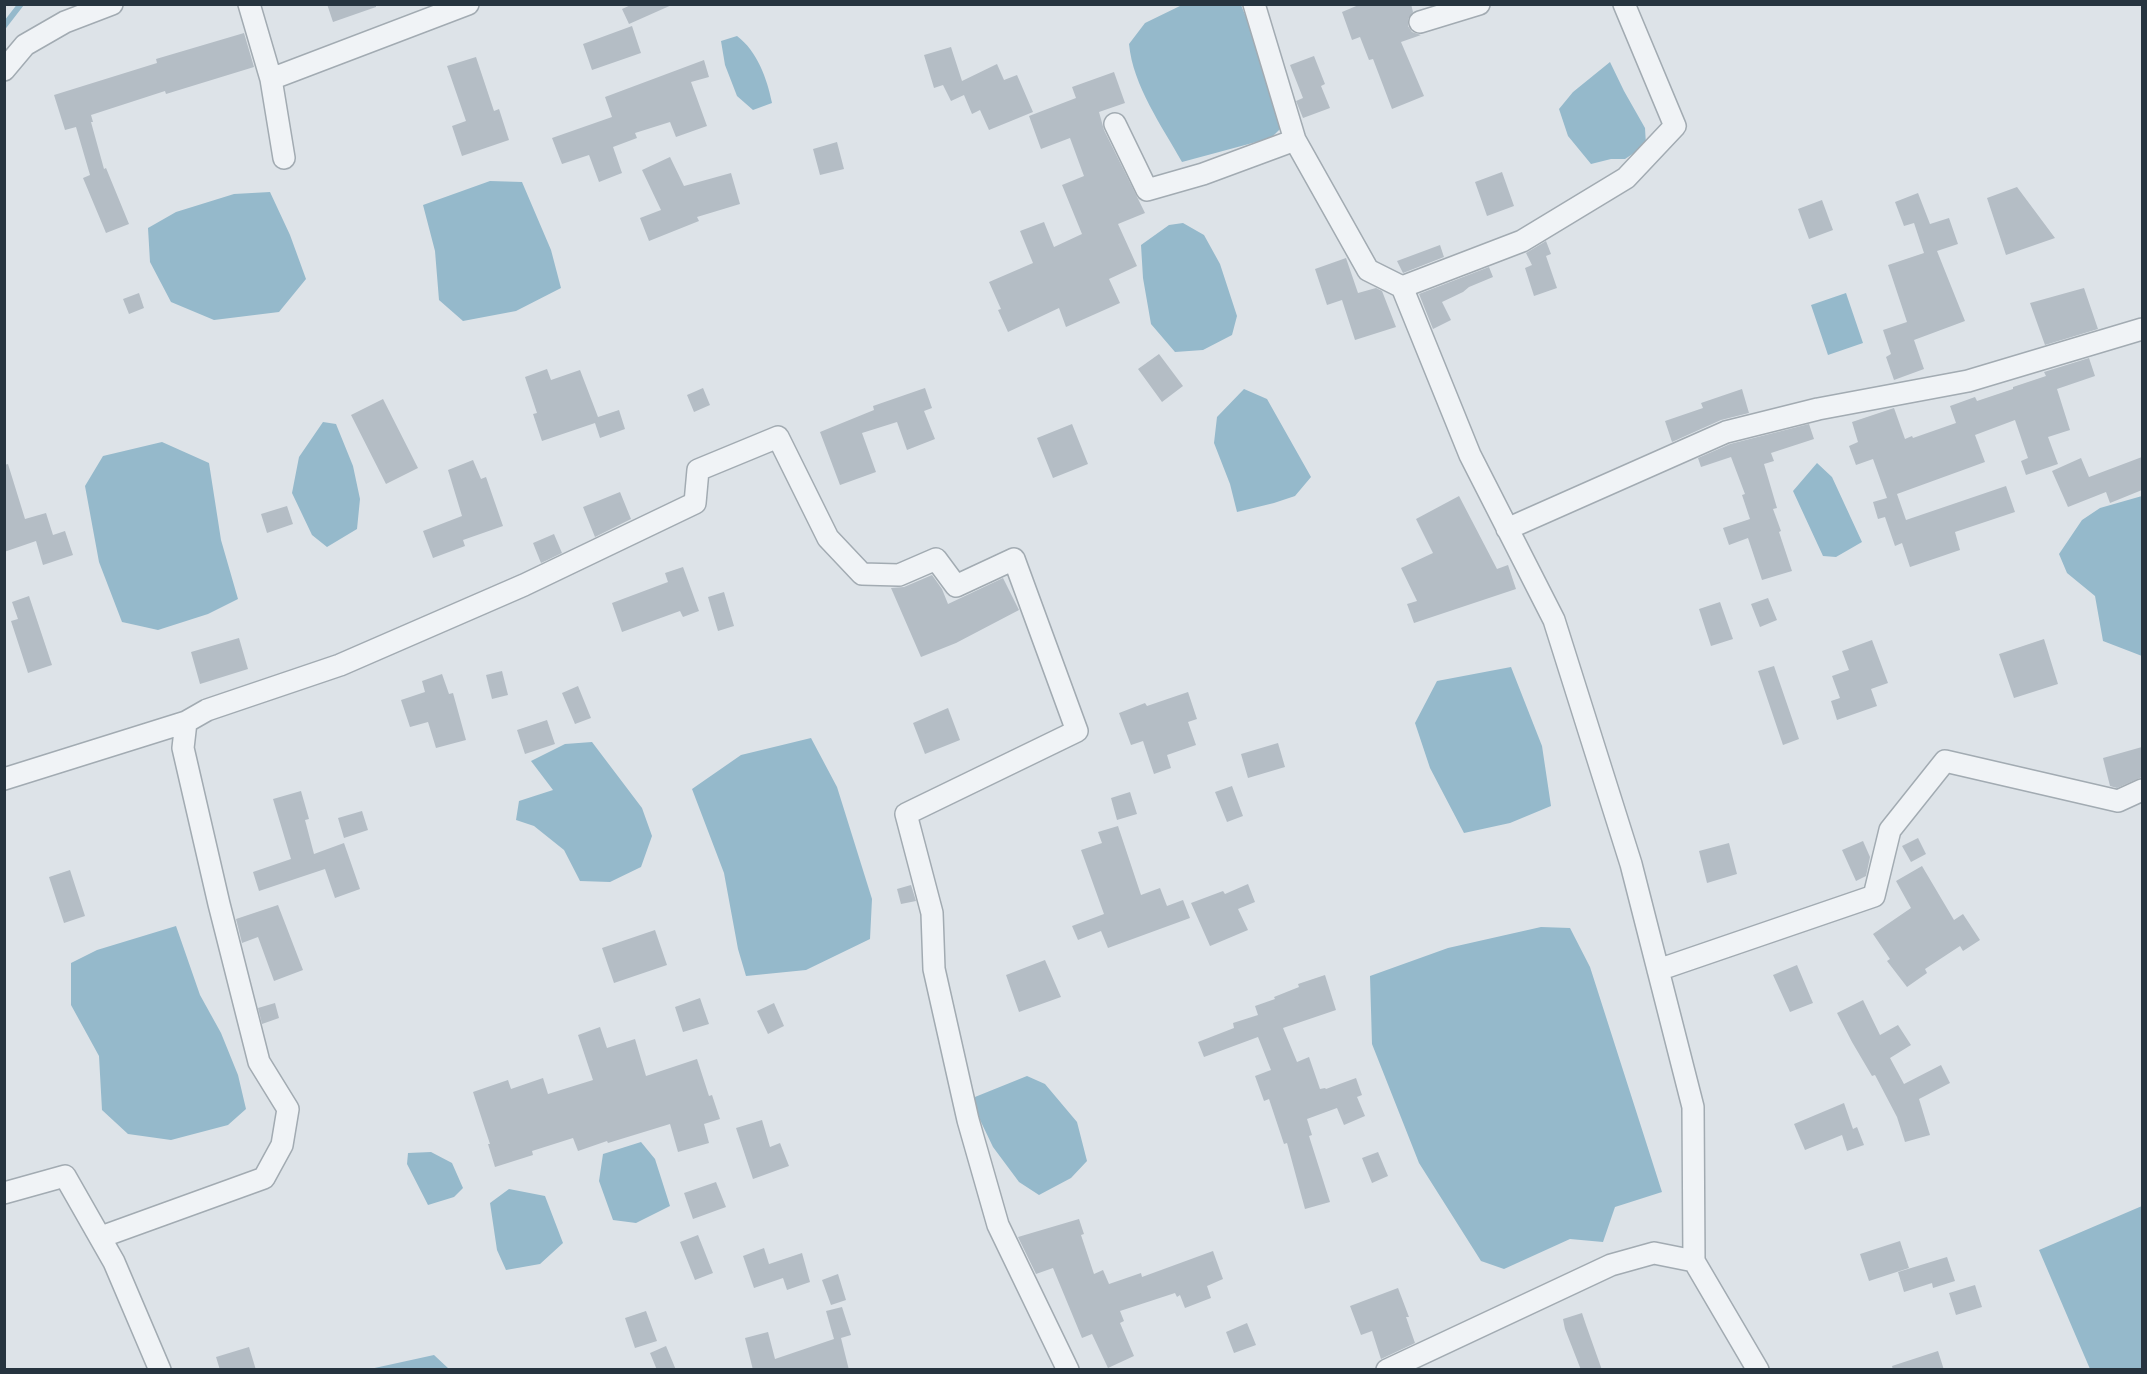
<!DOCTYPE html>
<style>
body{margin:0}
#map{position:relative;width:2147px;height:1374px;overflow:hidden;background:#dde3e8;font-family:Figtree,sans-serif}
canvas{display:block}
.frame{position:absolute;inset:0;border:6px solid #26343f;pointer-events:none}
</style>
<div id="map">
<canvas width="2147" height="1374"></canvas>
<div class="frame"></div>
</div>
<script>
const ctx = document.querySelector('canvas').getContext('2d');
ctx.lineJoin = 'round';
function paint(path, color) { ctx.fillStyle = color; ctx.fill(path, 'evenodd'); }
function trace(path, color, width, dash) { ctx.strokeStyle = color; ctx.lineWidth = width; ctx.lineCap = dash ? 'butt' : 'round'; ctx.setLineDash(dash || []); ctx.stroke(path); }
paint(new Path2D(`
 M1182 5H1241L1283 106V126L1271 138 1182 162C1162 126 1133 86 1129 44L1145 23Z
 M737 36C757 51 767 78 772 103L753 110 737 96 725 65 721 41Z
 M1610 62 1624 91 1645 128 1646 145 1625 159H1611L1591 164 1568 136 1559 109 1573 92Z
 M490 181 522 182 551 250 561 288 516 311 463 321 439 300 435 251 423 205Z
 M270 192 290 235 306 279 279 312 214 320 171 302 150 262 148 228 176 212 234 194Z
 M1183 223 1204 235 1220 264 1237 316 1232 335 1203 350 1175 352 1151 324 1143 278 1141 245 1169 225Z
 M1846 293 1863 343 1828 355 1811 305Z
 M1244 389 1267 399 1311 477 1295 496 1274 503 1237 512 1230 484 1214 443 1217 417Z
 M323 422 336 424 353 466 360 499 357 529 327 547 312 535 292 493 299 457Z
 M162 442 209 463 221 540 238 599 208 614 158 630 122 622 99 562 85 486 103 456Z
 M1817 463 1832 477 1862 542 1836 557 1823 556 1793 491Z
 M2142 496V656L2103 641 2095 596 2067 573 2059 554 2082 520 2100 508Z
 M1511 667 1542 746 1551 806 1510 823 1464 833 1430 768 1415 723 1437 681Z
 M811 738 837 787 872 899 870 939 806 970 746 976 738 949 724 873 692 789 741 755Z
 M592 742 642 808 652 836 641 867 610 882 580 881 564 850 534 826 516 820 519 801 553 790 531 761 565 744Z
 M176 926 200 995 221 1033 238 1075 246 1109 228 1125 171 1140 128 1134 102 1110 99 1056 71 1005V963L97 950Z
 M1541 927 1570 928 1590 967 1662 1192 1615 1207 1603 1242 1570 1239 1504 1269 1481 1261 1419 1163 1372 1044 1370 976 1448 948Z
 M1027 1076 1045 1084 1077 1122 1087 1161 1071 1178 1039 1195 1019 1182 993 1147 970 1099Z
 M641 1142 655 1159 670 1206 636 1223 613 1220 599 1181 603 1154Z
 M431 1152 452 1163 463 1188 454 1197 428 1205 407 1164 408 1153Z
 M509 1189 545 1196 563 1243 540 1264 506 1270 497 1250 490 1203Z
 M2142 1206V1369H2090L2039 1250Z
 M434 1355 449 1369H370Z`), '#95b9cb');
trace(new Path2D(`
 M4 26 21 4`), '#95b9cb', 6);
paint(new Path2D(`
 M327 4H376V7L333 22Z
 M633 4H674L629 24 622 9Z
 M1361 4H1411L1413 12 1408 19V26L1412 32 1421 35 1401 42 1424 96 1392 109 1373 59 1369 60 1360 37 1352 40 1342 12Z
 M632 26 641 53 592 70 583 44Z
 M244 33 254 67 166 94 165 91 91 115 93 122H91L104 169 106 168 129 224 106 233 83 178 90 175 76 127 65 130 54 95 157 63 156 59Z
 M951 47 962 81 997 64 1004 80 1017 75 1033 112 989 130 980 110 972 114 964 95 951 101 943 85 934 88 924 55Z
 M1314 56 1325 84 1321 86 1330 108 1303 118 1296 101 1303 98 1290 65Z
 M476 57 494 111 499 109 509 140 462 156 452 126 466 121 447 66Z
 M704 60 709 77 691 82 707 126 676 137 670 122 635 133 637 138 613 147 622 173 599 182 589 155 562 164 552 138 612 117 605 97Z
 M1114 72 1125 103 1099 112 1104 130 1145 213 1118 224 1137 266 1109 279 1120 303 1066 327 1059 308 1008 332 998 310 1001 309 989 282 1033 263 1020 231 1044 222 1054 247 1082 234 1062 185 1084 176 1070 138 1041 149 1029 116 1076 98 1072 87Z
 M837 142 844 169 820 175 813 149Z
 M670 157 684 186 731 173 740 204 697 217 699 221 649 241 640 218 661 210 642 170Z
 M1502 172 1514 206 1487 216 1475 182Z
 M2017 187 2055 238 2006 255 1987 198Z
 M1918 193 1930 224 1949 218 1958 244 1937 251 1965 321 1914 340 1924 369 1894 380 1886 357 1891 354 1883 330 1907 322 1888 265 1924 253 1914 223 1904 226 1895 202Z
 M1822 200 1833 230 1809 239 1798 209Z
 M1546 241 1551 254 1546 256 1557 288 1534 296 1525 268 1532 265 1526 253Z
 M1440 245 1444 257 1403 273 1397 261Z
 M1346 258 1358 293 1376 288 1382 291 1396 327 1355 340 1342 300 1327 305 1315 269Z
 M1489 267 1493 277 1469 287 1463 292 1442 302 1451 320 1433 329 1419 294Z
 M2084 288 2098 329 2045 345 2030 303Z
 M139 293 144 308 129 314 123 299Z
 M1159 354 1183 386 1162 402 1138 369Z
 M2089 358 2095 376 2057 389 2070 430 2048 437 2058 464 2026 475 2021 461 2028 458 2015 420 1975 435 1985 462 1897 494 1906 520 2006 486 2015 512 1955 532 1960 550 1910 567 1902 543 1895 546 1885 517 1878 519 1873 502 1887 498 1873 459 1856 465 1849 446 1858 442 1852 422 1894 408 1905 439 1912 436 1913 438 1956 423 1950 406 1975 397 1977 401 2013 389V387L2046 376 2044 372Z
 M547 369 551 380 580 370 598 417 619 410 625 429 600 438 595 423 542 441 533 414 537 413 525 377Z
 M703 388 710 405 694 412 687 395Z
 M925 388 932 408 924 411 935 439 907 450 897 422 862 433 876 472 840 485 820 432 874 410 873 406Z
 M1742 389 1749 413 1721 420 1672 442 1665 421 1703 408 1701 403Z
 M383 399 418 468 386 484 351 415Z
 M1072 424 1088 464 1053 478 1037 438Z
 M1809 424 1814 439 1771 453 1774 461 1764 464 1777 508 1773 509 1781 531 1779 532 1792 571 1762 580 1748 538 1729 545 1723 528 1750 519 1742 495 1745 494 1731 457 1701 467 1698 458 1730 444Z
 M2142 457V490L2110 503 2106 492 2068 507 2052 471 2081 458 2089 477Z
 M473 460 481 479 486 477 503 526 463 540 465 546 433 558 423 531 462 516 448 470Z
 M8 464 25 519 46 513 53 535 65 531 73 555 43 565 36 541 4 552V465Z
 M620 492 631 519 595 537 583 507Z
 M1459 496 1497 569 1508 565 1516 589 1414 623 1407 604 1417 601 1401 568 1433 553 1416 519Z
 M287 506 293 524 267 533 261 514Z
 M554 534 562 553 541 563 533 543Z
 M683 567 699 611 683 617 680 611 622 632 612 603 668 582 665 573Z
 M932 575 942 589 948 604 1003 578 1019 610 956 643 921 657 891 588 904 587Z
 M724 592 734 626 718 631 708 597Z
 M29 596 52 665 28 673 11 621 18 619 12 602Z
 M1768 598 1777 620 1760 627 1751 604Z
 M1720 602 1733 639 1711 646 1699 609Z
 M239 638 248 669 200 684 191 652Z
 M2044 639 2058 684 2014 698 1999 654Z
 M1872 640 1888 683 1871 689 1877 706 1837 720 1831 701 1840 698 1832 676 1849 670 1842 651Z
 M1774 666 1799 739 1783 745 1758 671Z
 M502 671 508 695 492 699 486 675Z
 M442 674 449 694 453 693 466 740 436 748 428 722 410 727 401 700 425 692 422 681Z
 M578 686 591 718 575 724 562 693Z
 M1188 692 1197 719 1188 722 1196 745 1167 755 1171 768 1154 774 1143 741 1131 745 1119 713 1145 703 1147 706Z
 M948 708 960 740 925 754 913 723Z
 M547 720 555 744 525 754 517 730Z
 M1278 743 1285 767 1248 778 1241 754Z
 M2142 747V777L2117 788 2110 786 2103 758Z
 M1232 786 1243 816 1227 822 1215 792Z
 M301 791 309 819 305 820 314 854 344 843 360 889 335 898 325 869 259 891 253 872 291 859 273 799Z
 M1130 792 1137 814 1117 820 1111 798Z
 M362 811 368 830 344 838 338 818Z
 M1118 826 1141 895 1160 888 1167 906 1183 900 1190 918 1108 948 1101 931 1078 940 1072 926 1104 914 1081 850 1102 843 1098 832Z
 M1918 838 1926 854 1911 862 1902 846Z
 M1863 841 1870 857 1866 876 1856 881 1842 850Z
 M1729 843 1737 874 1707 883 1699 851Z
 M1922 866 1954 920 1963 914 1980 940 1963 951 1960 946 1925 969 1927 973 1907 987 1887 961 1890 959 1873 934 1911 908 1896 881Z
 M70 870 85 916 64 923 49 877Z
 M1248 884 1255 902 1238 909 1248 930 1210 946 1191 903 1223 891 1225 894Z
 M911 885 916 901 901 904 897 889Z
 M278 905 303 970 274 981 258 937 242 943 236 919Z
 M655 930 667 965 614 983 602 948Z
 M1045 960 1061 997 1019 1012 1006 975Z
 M1797 965 1813 1003 1790 1012 1773 975Z
 M1325 975 1336 1010 1283 1028 1297 1062 1309 1057 1320 1089 1325 1088 1326 1089 1356 1078 1362 1095 1357 1097 1365 1116 1344 1125 1337 1108 1307 1119 1312 1135 1309 1136 1330 1202 1305 1209 1287 1143 1284 1144 1269 1099 1264 1101 1255 1076 1271 1070 1258 1037 1204 1057 1198 1042 1234 1028 1233 1023 1258 1015 1255 1006 1275 999 1274 997 1299 987 1298 984Z
 M700 998 709 1024 683 1032 675 1007Z
 M1863 1000 1880 1035 1898 1025 1911 1045 1890 1058 1904 1084 1941 1065 1950 1083 1919 1099 1930 1135 1905 1142 1897 1117 1875 1075 1872 1076 1852 1042 1837 1013Z
 M275 1003 279 1018 262 1024 258 1008Z
 M774 1003 784 1026 768 1034 757 1011Z
 M600 1027 607 1048 635 1039 646 1076 697 1059 709 1096 712 1095 720 1119 704 1124 709 1143 678 1152 670 1124 608 1143 607 1141 578 1151 573 1138 532 1151 533 1155 495 1167 488 1144H490L473 1092 508 1080 511 1089 543 1078 548 1094 593 1080 578 1035Z
 M1844 1103 1853 1129 1857 1127 1864 1145 1847 1151 1842 1135 1805 1150 1794 1124Z
 M762 1120 770 1147 780 1143 789 1166 753 1179 736 1128Z
 M1378 1152 1388 1176 1372 1183 1362 1158Z
 M716 1182 726 1207 693 1219 684 1193Z
 M1079 1219 1084 1234 1081 1235 1094 1274 1103 1270 1109 1284 1141 1273 1142 1277 1213 1251 1223 1279 1207 1286 1211 1298 1185 1308 1180 1295 1177 1297 1175 1293 1120 1311 1124 1321 1120 1323 1134 1356 1108 1368 1092 1334 1082 1338 1053 1268 1036 1274 1018 1237Z
 M698 1235 713 1273 695 1280 680 1242Z
 M1900 1241 1909 1268 1869 1281 1860 1254Z
 M764 1248 769 1264 802 1253 810 1282 787 1290 783 1278 754 1288 743 1256Z
 M1947 1257 1955 1281 1933 1288 1932 1283 1904 1292 1898 1272Z
 M838 1274 846 1300 831 1305 822 1280Z
 M1975 1285 1982 1307 1956 1315 1949 1293Z
 M1398 1288 1409 1317H1406L1415 1343 1381 1359 1372 1331 1361 1335 1350 1306Z
 M842 1307 851 1335 841 1338 849 1370H753L745 1338 768 1332 775 1359 834 1339 826 1311Z
 M646 1311 657 1341 635 1348 625 1318Z
 M1582 1313 1586 1325 1602 1370H1581L1565 1329 1563 1319Z
 M1247 1323 1256 1345 1234 1353 1226 1332Z
 M666 1346 676 1370H657L650 1353Z
 M249 1347 256 1370H220L216 1357Z
 M1938 1351 1944 1370H1893L1892 1366Z`), '#b4bdc5');
const street = new Path2D(`
 M249 4 271 79 284 158
 M1254 4 1295 140
 M1624 4 1675 126 1626 178 1522 241 1402 287 1470 455 1554 620 1631 864 1693 1107 1694 1261 1758 1370
 M1420 22 1479 4
 M4 70 25 45 65 22 112 4
 M271 79 468 4
 M1115 124 1147 190 1203 174 1295 140 1368 270 1402 287
 M1507 529 1726 432 1818 409 1968 381 2142 329
 M4 779 186 722
 M1658 970 1874 896 1890 830 1945 761 2118 801 2142 790
 M4 1193 65 1176 114 1262 160 1370
 M101 1237 264 1178 282 1145 288 1109 259 1062 219 904 183 748 186 722 207 710 340 665 524 585 695 503 698 470 778 437 828 538 862 574 899 575 936 559 956 586 1014 559 1077 731 906 814 932 913 934 969 968 1120 998 1225 1068 1370
 M1387 1370 1611 1265 1654 1253 1694 1261`);
trace(street, '#a2abb2', 24);
trace(street, '#f0f3f6', 21);
</script>
